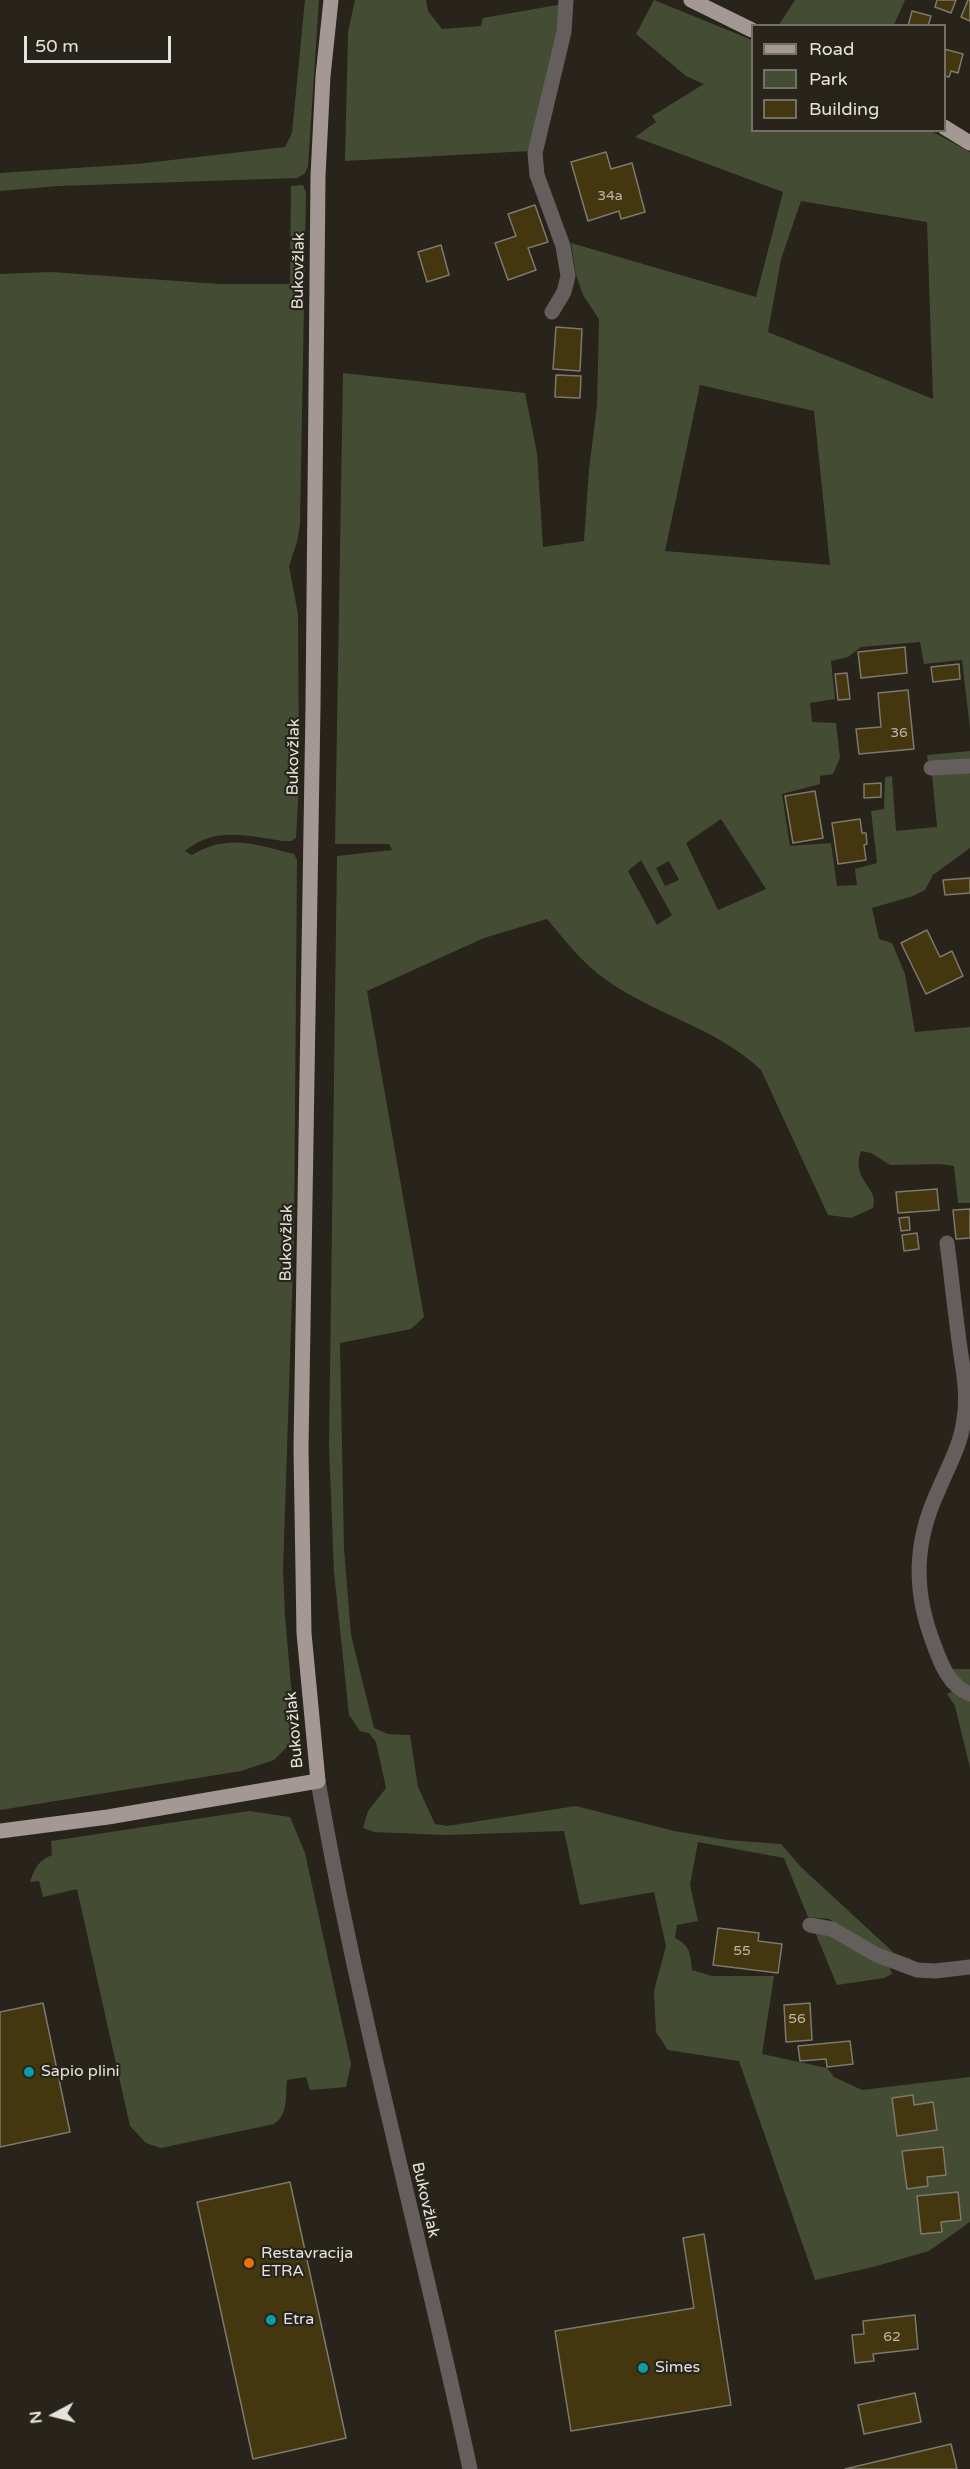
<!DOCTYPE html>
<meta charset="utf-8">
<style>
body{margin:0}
#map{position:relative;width:970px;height:2469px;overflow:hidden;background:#28241b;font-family:"Varela Round",sans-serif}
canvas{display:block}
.legend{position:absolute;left:751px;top:24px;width:195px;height:108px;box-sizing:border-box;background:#28241b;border:2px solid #737068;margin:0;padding:8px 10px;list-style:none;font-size:18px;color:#e4e2dc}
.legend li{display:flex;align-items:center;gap:12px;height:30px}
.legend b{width:30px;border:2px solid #737068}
.north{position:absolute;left:24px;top:2385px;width:60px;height:60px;-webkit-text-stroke:4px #28241b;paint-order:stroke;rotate:263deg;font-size:16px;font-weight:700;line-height:24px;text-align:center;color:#e4e2dc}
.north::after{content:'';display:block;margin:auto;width:21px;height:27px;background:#e4e2dc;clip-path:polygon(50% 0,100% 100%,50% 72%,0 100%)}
.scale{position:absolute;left:24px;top:36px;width:147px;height:27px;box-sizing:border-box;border:3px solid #e4e2dc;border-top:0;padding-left:8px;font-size:18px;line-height:21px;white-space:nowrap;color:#e4e2dc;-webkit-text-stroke:4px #28241b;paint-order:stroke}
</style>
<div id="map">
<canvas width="970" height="2469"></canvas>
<ul class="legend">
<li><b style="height:8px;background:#a39893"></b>Road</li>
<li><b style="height:16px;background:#454c34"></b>Park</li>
<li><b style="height:16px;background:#44370f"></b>Building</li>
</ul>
<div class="north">N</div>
<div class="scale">50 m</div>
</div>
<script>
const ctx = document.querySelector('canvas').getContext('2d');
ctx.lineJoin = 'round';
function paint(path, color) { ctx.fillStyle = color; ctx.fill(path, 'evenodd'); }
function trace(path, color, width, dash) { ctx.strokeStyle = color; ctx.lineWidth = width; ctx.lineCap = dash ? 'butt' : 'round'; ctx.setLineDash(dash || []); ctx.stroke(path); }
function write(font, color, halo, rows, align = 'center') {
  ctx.font = font + ' "Varela Round",sans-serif'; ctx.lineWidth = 4.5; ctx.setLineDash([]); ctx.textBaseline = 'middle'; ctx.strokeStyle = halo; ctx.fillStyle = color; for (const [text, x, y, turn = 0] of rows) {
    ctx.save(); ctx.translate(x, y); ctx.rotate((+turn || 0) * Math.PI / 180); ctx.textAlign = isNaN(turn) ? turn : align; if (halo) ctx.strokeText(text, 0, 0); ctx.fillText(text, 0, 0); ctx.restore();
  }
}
paint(new Path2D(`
 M305 0H319L308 166 305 173 298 178 58 186 0 191V173L137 164 285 147 292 133Z
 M355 0H426L428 11 442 29 481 26 483 18 563 4 560 33 529 151 345 161 348 32Z
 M654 0 752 40V130L931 131 970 152V729L962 660 924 664 920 642 861 647 848 657 831 661 835 699 810 703 812 722 836 723 840 758 833 774 820 776V784L782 794 790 846 831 843 837 886 857 885 855 869 877 863 871 811 884 809 885 777 892 776 896 831 937 827 932 774 970 772V848L933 875 925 890 913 896 872 908 879 939 892 943 905 974 915 1032 970 1027V1203H958L954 1166 940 1164 890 1165 871 1153 861 1151C850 1181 880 1187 873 1208L851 1218 828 1215 761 1070C716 1027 654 1015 605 979 582 963 565 940 547 919L484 938 367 991 424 1317 411 1329 340 1343 344 1549 351 1635 374 1728 388 1734 410 1735 418 1787 435 1824 447 1826 576 1806 674 1831 727 1840 781 1844 801 1867 894 1953 911 1959 913 1964 881 1952 829 1919 808 1917 784 1858 698 1842 690 1885 698 1921 677 1925 675 1938C691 1946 690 1954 692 1970L712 1976H774L762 2054 827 2068 834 2077 862 2090 970 2077V2222L929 2251 873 2267 815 2280 739 2061 668 2050 656 2032 654 1991 666 1946 654 1892 580 1905 564 1831 446 1835 374 1832 363 1828 368 1811 386 1788 376 1742 369 1733 360 1731 349 1715 334 1572 329 1446 337 856 392 850 389 844H335L343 373 525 393 537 453 543 547 584 541 589 469 597 406 599 319 583 295 576 275 571 243 756 297 783 192 635 137 656 122 652 116 704 84 686 76 636 34ZM801 201 927 222 933 399 768 332 781 259ZM700 385 814 411 830 565 665 551ZM721 819 766 889 718 910 686 843ZM641 860 672 915 657 925 628 871ZM669 861 679 880 665 886 656 868Z
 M795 0H905L894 25H779Z
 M303 185 306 193 300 524 297 542 289 566 298 614 299 782 296 838 291 841H283C248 836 215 826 185 851L192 855C228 833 256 845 294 854L297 860 294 1235 283 1571 285 1615 294 1721 291 1743 274 1760 241 1771 0 1810V274L51 272 219 284H290L291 186Z
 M970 751V761L928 763 927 755Z
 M948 1669H970V1691Z
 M955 1690 970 1699V1768L955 1706 947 1694Z
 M249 1811 290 1817 305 1853 351 2064 346 2087 310 2090 306 2077 287 2080C285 2096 289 2114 274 2124L161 2148 146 2143 130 2126 77 1889 43 1897 39 1881 30 1882C35 1868 38 1861 52 1855L51 1841Z
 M826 1931 890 1968 892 1974 884 1978 837 1985 815 1932Z`), '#454c34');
const building = new Path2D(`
 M937 0H956L951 13 935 7Z
 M968 0H970V21L961 17Z
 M912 11 931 16 928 26H908Z
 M944 49 963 54 958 73 951 71 949 77 944 76Z
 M606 152 611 169 632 163 645 212 621 219 619 211 588 221 571 162Z
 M535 205 548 242 528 248 536 270 508 280 495 243 516 236 508 214Z
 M441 245 449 275 427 282 418 252Z
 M556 327 582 329 580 371 553 369Z
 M556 375 581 376 580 398 555 397Z
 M905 647 907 673 861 678 858 652Z
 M959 664 960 679 933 682 931 667Z
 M847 673 850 699 838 700 835 674Z
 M908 690 914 749 859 754 856 729 881 727 878 693Z
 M881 783V797L864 798V784Z
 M815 791 823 838 793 843 785 796Z
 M860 819 862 833H866L867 844 864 845 866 860 838 864 832 823Z
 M970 878V893L945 895 943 880Z
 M927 930 940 957 952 951 963 976 926 994 901 943Z
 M937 1189 939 1210 898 1213 896 1192Z
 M970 1209V1238L956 1239 953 1210Z
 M909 1217 910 1230 901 1231 899 1218Z
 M917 1233 919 1249 904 1251 902 1235Z
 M718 1928 759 1933 758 1941 782 1944 778 1973 713 1965Z
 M43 2003 70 2132 0 2147V2012Z
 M810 2003 812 2040 786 2042 784 2005Z
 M850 2041 853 2064 827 2067 826 2059 800 2061 798 2046Z
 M913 2095 914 2105 933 2102 937 2130 897 2136 892 2098Z
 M943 2147 946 2175 927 2177 928 2186 907 2189 902 2151Z
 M290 2182 346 2438 253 2459 197 2202Z
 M958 2192 961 2220 941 2222 942 2232 921 2234 917 2196Z
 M704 2234 731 2405 571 2431 555 2331 694 2308 683 2238Z
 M915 2315 918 2349 873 2354 874 2361 855 2363 852 2335 864 2334 863 2321Z
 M915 2393 921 2422 864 2434 858 2405Z
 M951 2444 957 2469H845Z`);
paint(building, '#44370f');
trace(building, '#7d796d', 1.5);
trace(new Path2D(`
 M552 312 564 292 568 276 563 246 537 175 535 153 564 32 566 0
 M931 768 970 766
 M947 1243C951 1273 954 1303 958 1333 961 1361 969 1391 964 1419 961 1445 948 1467 938 1491 914 1543 913 1591 934 1645 941 1664 949 1686 970 1694
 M318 1781C358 2012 421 2239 470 2469
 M810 1925 832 1929 877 1955 917 1970 935 1971 970 1967`), '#645f5c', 15);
trace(new Path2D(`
 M691 0 752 30
 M944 127 970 143
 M0 1831 108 1817 318 1781 304 1633 301 1448 313 706 318 176 323 76 331 0`), '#a39893', 15);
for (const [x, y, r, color] of [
 [29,2072,6,"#0f9aa8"],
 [249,2263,6,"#e8710a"],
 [271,2320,6,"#0f9aa8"],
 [643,2368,6,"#0f9aa8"]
]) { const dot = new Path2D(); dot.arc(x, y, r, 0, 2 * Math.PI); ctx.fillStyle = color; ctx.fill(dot); trace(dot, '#28241b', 2); }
write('14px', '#bcb7a9', null, [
 ["34a",610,196],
 ["36",899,733],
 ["55",742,1951],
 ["56",797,2019],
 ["62",892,2337]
]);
write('16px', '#e4e2dc', '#28241b', [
 ["Bukovžlak",299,271,-89],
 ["Bukovžlak",294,757,-89],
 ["Bukovžlak",287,1243,-89],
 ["Bukovžlak",295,1730,-95],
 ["Bukovžlak",425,2200,77]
]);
write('16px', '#e4e2dc', '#28241b', [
 ["Sapio plini",41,2072],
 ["Restavracija",261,2254],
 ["ETRA",261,2272],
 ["Etra",283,2320],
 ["Simes",655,2368]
], 'left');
</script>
